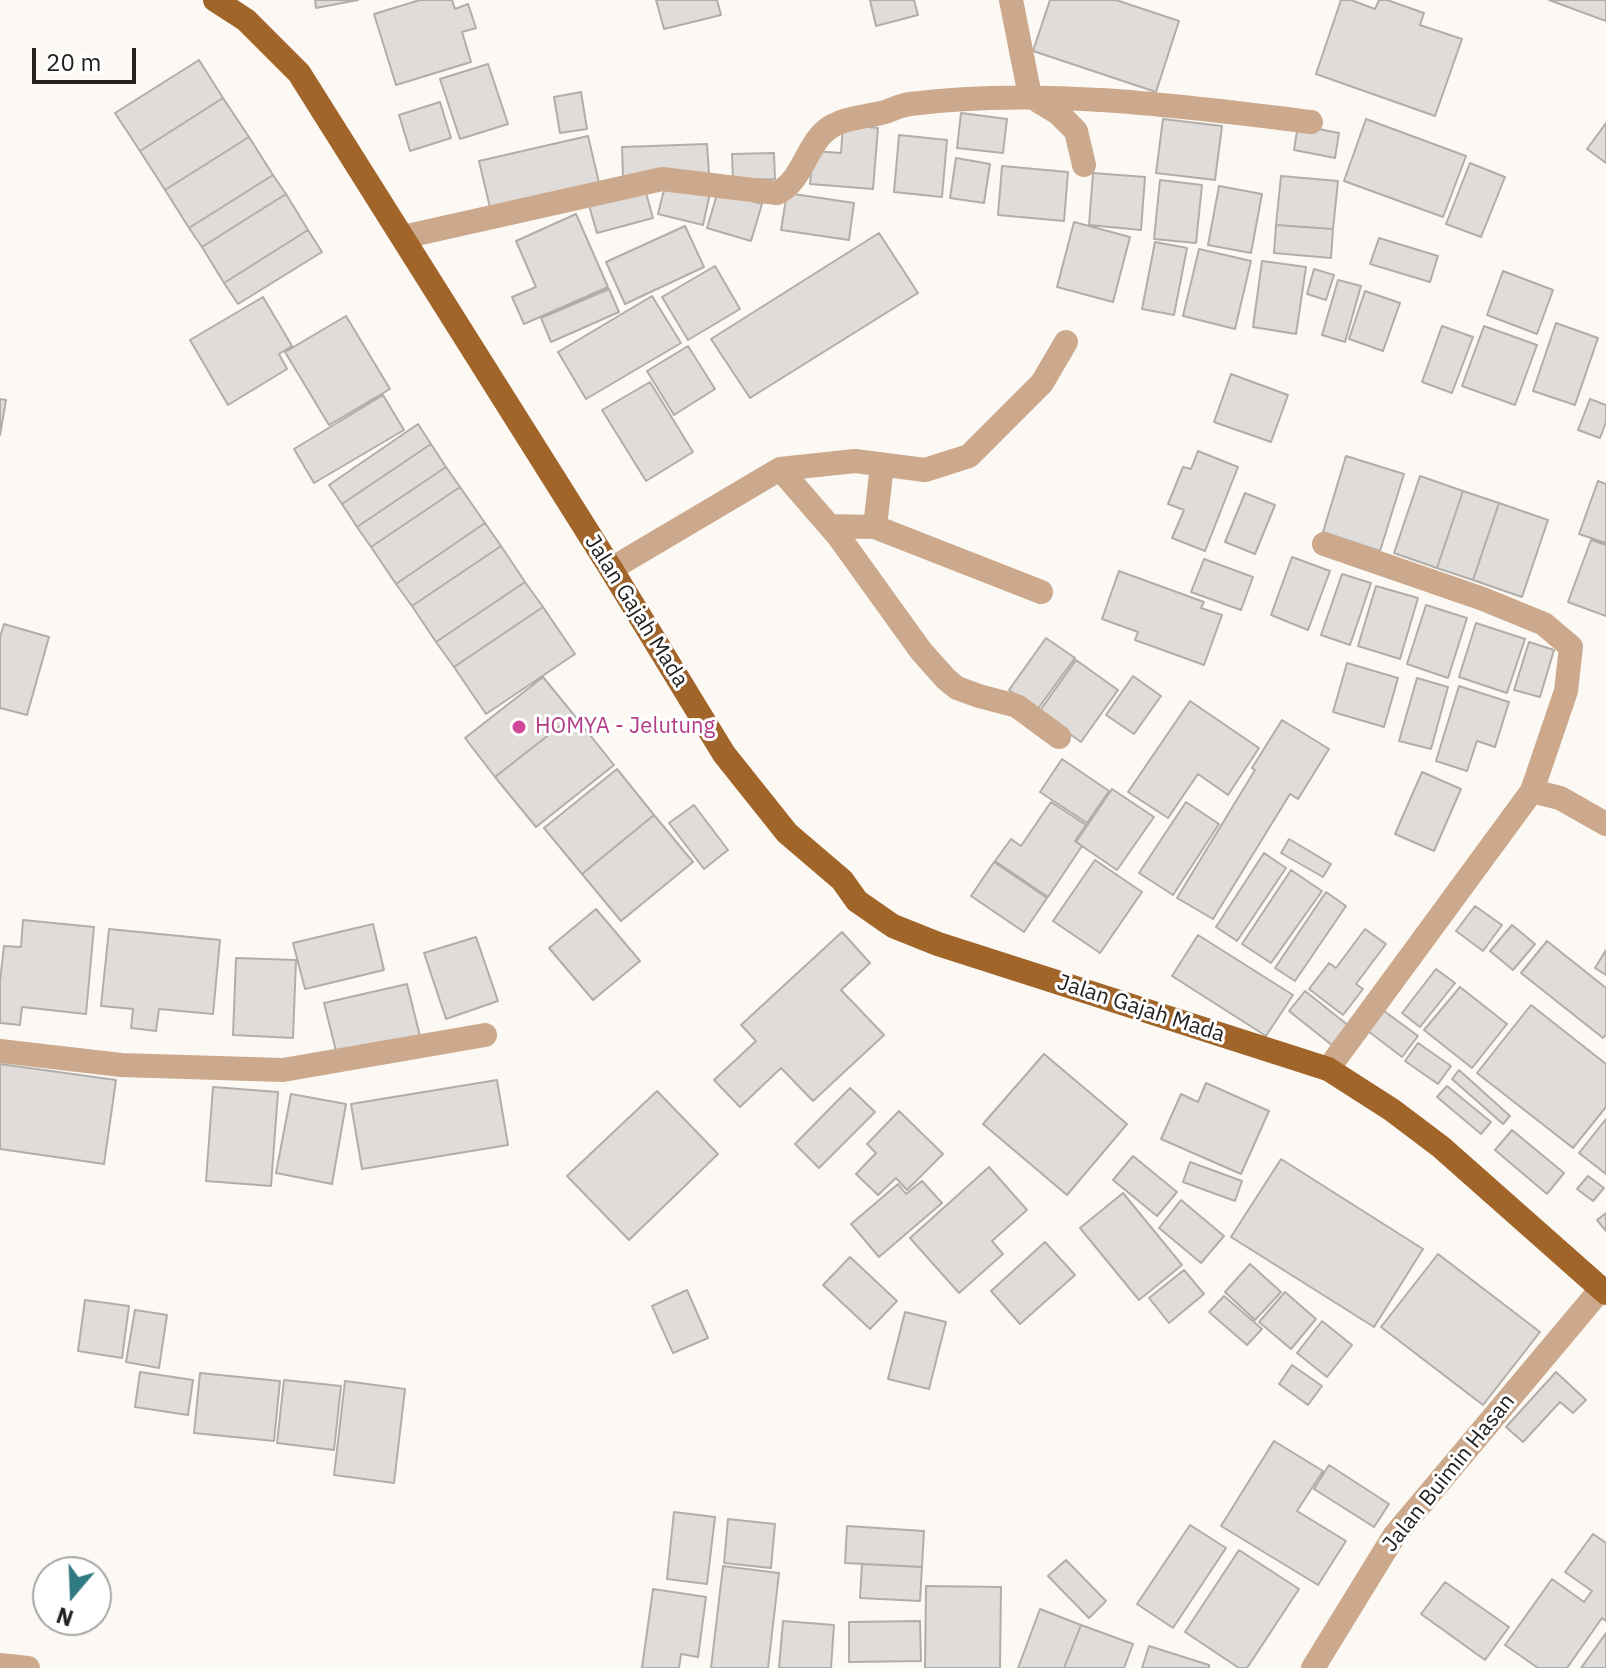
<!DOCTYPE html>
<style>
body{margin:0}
#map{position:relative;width:1606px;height:1668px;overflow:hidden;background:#fcf9f4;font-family:"IBM Plex Sans",sans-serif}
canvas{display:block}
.north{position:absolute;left:32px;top:1556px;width:80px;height:80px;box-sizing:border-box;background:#fff;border:2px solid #a7a7a6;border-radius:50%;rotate:199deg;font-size:22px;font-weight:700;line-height:32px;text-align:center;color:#232221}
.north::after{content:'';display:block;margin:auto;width:28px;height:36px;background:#327a83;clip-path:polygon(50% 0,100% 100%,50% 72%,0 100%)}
.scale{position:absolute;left:32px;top:48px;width:104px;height:36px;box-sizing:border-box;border:4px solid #232221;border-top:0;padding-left:10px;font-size:24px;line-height:28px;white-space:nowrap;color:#232221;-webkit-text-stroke:6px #fff;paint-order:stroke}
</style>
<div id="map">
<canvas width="1606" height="1668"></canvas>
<div class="north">N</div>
<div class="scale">20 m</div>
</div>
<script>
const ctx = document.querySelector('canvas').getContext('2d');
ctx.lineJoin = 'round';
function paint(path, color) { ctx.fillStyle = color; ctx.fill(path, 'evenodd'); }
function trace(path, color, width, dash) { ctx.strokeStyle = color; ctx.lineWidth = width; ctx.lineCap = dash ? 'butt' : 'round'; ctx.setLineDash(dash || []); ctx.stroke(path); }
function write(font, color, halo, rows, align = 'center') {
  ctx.font = font + ' "IBM Plex Sans",sans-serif'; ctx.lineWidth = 6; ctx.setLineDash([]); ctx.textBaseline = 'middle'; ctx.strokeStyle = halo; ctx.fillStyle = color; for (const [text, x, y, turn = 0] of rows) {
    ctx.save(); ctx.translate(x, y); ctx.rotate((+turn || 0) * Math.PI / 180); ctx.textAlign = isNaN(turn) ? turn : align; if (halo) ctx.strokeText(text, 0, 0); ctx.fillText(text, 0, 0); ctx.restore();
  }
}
const building = new Path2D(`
 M315 0H358L316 8Z
 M420 0H452L455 9 468 4 476 28 462 32 471 62 396 85 374 14Z
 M656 0H717L721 15 664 29Z
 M870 0H914L918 15 876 26Z
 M1050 0H1116L1179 21 1156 92 1033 51Z
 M1341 0H1351L1375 9 1379 0H1387L1424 13 1420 25 1462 39 1435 116 1316 74Z
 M1549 0H1606V21Z
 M199 60 223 98 140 151 115 113Z
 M488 64 508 124 460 139 440 79Z
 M581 92 587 129 560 133 554 97Z
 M223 98 249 137 165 190 140 151Z
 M440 102 451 138 410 151 399 115Z
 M961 113 1007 119 1003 153 957 148Z
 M1163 119 1222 126 1215 180 1156 173Z
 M1366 119 1466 156 1443 217 1344 181Z
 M1606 123V163L1587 149Z
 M843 124 878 128 873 189 810 184 813 151 841 153Z
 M1298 125 1339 133 1335 158 1294 150Z
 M899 135 947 140 942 197 894 192Z
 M588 136 600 187 491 212 479 161Z
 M249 137 273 175 189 228 165 190Z
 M707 144 709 174 623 178 622 147Z
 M774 153 775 179 733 180 732 154Z
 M956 158 990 164 984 203 950 198Z
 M1470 163 1505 177 1481 237 1446 224Z
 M1002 166 1068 172 1064 221 998 215Z
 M1093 173 1145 177 1141 230 1089 225Z
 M273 175 286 194 202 247 189 228Z
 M1281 176 1338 181 1333 229 1276 225Z
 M1160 180 1202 185 1196 243 1154 239Z
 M666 182 710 193 703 225 658 214Z
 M644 186 653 218 597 233 588 202Z
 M1219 186 1262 194 1251 253 1208 245Z
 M718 191 762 204 751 241 707 228Z
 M787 193 854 203 849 240 781 230Z
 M286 194 308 230 224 283 202 247Z
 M576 214 608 287 524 324 512 297 536 287 516 241Z
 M1074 222 1130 237 1113 302 1057 287Z
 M1276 225 1333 229 1331 258 1274 253Z
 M685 226 704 267 625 304 606 262Z
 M308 230 322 252 238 304 224 283Z
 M879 233 918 293 750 398 711 339Z
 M1379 238 1438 256 1430 282 1370 264Z
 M1155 242 1187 248 1174 315 1142 309Z
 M1199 249 1251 261 1235 329 1183 316Z
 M1262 261 1306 267 1296 334 1253 327Z
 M715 266 740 309 688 340 662 297Z
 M1314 269 1334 275 1326 300 1307 294Z
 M1503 271 1553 290 1537 334 1487 315Z
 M1338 280 1361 286 1345 342 1322 335Z
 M609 289 619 312 551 342 541 318Z
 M1365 291 1400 303 1383 351 1349 339Z
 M652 296 681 343 586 399 558 352Z
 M263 297 292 346 279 354 287 369 228 405 190 340Z
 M346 316 390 389 329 425 285 352Z
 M1556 323 1598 338 1575 405 1533 391Z
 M1442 326 1473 337 1452 393 1422 382Z
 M1484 326 1537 345 1515 405 1462 386Z
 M688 346 715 389 674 415 647 371Z
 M1231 374 1288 395 1271 442 1214 422Z
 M650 382 693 452 646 481 602 410Z
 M383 395 404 430 314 483 294 449Z
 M0 399 6 400 0 435Z
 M1590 399 1606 405V422L1600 438 1578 430Z
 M418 424 431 444 342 504 329 485Z
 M431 444 446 467 357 527 342 504Z
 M1198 451 1238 467 1205 551 1172 538 1184 510 1168 504 1183 467 1191 469Z
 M1346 456 1404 474 1380 551 1323 532Z
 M446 467 460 487 371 547 357 527Z
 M1420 476 1463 491 1437 568 1394 553Z
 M1598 481 1606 484V543L1579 534Z
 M460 487 485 523 396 584 371 547Z
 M1463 491 1499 503 1473 580 1437 568Z
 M1245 493 1275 505 1255 554 1225 542Z
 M1499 503 1548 520 1522 597 1473 580Z
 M485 523 501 546 412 606 396 584Z
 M1591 540 1606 545V616L1568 602Z
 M501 546 525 582 436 642 412 606Z
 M1292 557 1330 571 1308 630 1271 615Z
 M1204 559 1253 577 1241 610 1191 592Z
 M1119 571 1204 602 1201 608 1222 615 1204 665 1135 640 1138 632 1102 619Z
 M1342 574 1371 583 1350 645 1321 635Z
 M525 582 543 607 454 667 436 642Z
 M1376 586 1418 598 1400 659 1358 646Z
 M1426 605 1467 618 1448 678 1407 664Z
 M543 607 575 654 486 714 454 667Z
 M1476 623 1525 639 1507 693 1459 677Z
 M4 624 49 637 27 715 0 708V637Z
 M1046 638 1075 658 1037 710 1009 690Z
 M1529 642 1554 650 1540 697 1514 690Z
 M1076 660 1118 690 1081 742 1039 712Z
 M1347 663 1398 678 1384 727 1333 712Z
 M1133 676 1161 696 1134 734 1106 715Z
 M543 677 574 715 495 777 465 738Z
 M1417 678 1448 687 1431 749 1399 741Z
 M1459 686 1509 702 1495 747 1477 741 1467 771 1436 761Z
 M1190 701 1259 748 1228 795 1198 774 1168 818 1128 792Z
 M574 715 614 765 536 827 495 777Z
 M1282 720 1329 749 1298 799 1290 794 1213 919 1177 898 1255 770 1252 768Z
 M1062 759 1109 791 1087 823 1040 792Z
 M617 769 654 815 582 874 544 828Z
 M1422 772 1461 789 1434 851 1395 834Z
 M1112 789 1154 817 1117 870 1076 842Z
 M1051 802 1086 825 1075 841 1082 846 1048 897 995 861 1011 839 1021 846Z
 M1186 802 1219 824 1173 895 1139 873Z
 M694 805 728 850 704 869 669 823Z
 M654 815 693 862 621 921 582 874Z
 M1289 839 1331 864 1323 877 1281 853Z
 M1264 853 1286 868 1237 941 1216 927Z
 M1095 860 1142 892 1100 953 1053 921Z
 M994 862 1047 898 1024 932 971 896Z
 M1291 870 1322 891 1271 963 1242 944Z
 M1326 892 1346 906 1295 981 1275 968Z
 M1475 906 1502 925 1483 951 1456 931Z
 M596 909 640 961 593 1000 549 948Z
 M23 920 94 927 86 1014 22 1007 20 1025 0 1023V981L4 946 21 947Z
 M373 924 384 970 305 989 293 943Z
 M1512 925 1535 944 1513 970 1490 951Z
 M109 929 220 940 213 1014 159 1009 156 1031 131 1028 133 1009 101 1006Z
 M1365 929 1386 944 1356 984 1363 989 1343 1015 1309 989 1329 963 1336 968Z
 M842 932 870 963 841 990 884 1035 813 1101 781 1068 740 1107 714 1080 756 1041 741 1025Z
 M1198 935 1293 995 1266 1036 1172 976Z
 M476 937 498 1001 446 1019 424 953Z
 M1547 941 1606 988V1034L1603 1038 1521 973Z
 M1606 950V975L1595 968Z
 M236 958 296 960 293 1038 233 1035Z
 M1436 969 1455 983 1420 1027 1402 1013Z
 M407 984 420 1036 337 1055 324 1003Z
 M1460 987 1507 1024 1472 1068 1424 1030Z
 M1305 991 1349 1026 1333 1046 1289 1011Z
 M1531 1005 1606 1064V1107L1573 1148 1477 1073Z
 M1384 1011 1418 1036 1402 1057 1368 1031Z
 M1418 1043 1451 1066 1438 1084 1405 1061Z
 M1044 1054 1127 1124 1067 1195 983 1124Z
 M0 1064 116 1080 104 1164 0 1149Z
 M1459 1070 1510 1116 1503 1124 1452 1079Z
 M497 1080 508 1145 362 1169 351 1104Z
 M1206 1083 1269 1111 1241 1174 1161 1139 1181 1094 1198 1102Z
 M1447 1086 1491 1122 1481 1134 1437 1097Z
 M213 1087 278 1092 271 1186 206 1181Z
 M850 1088 875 1112 819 1168 795 1144Z
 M657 1091 718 1154 629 1240 567 1176Z
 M291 1094 346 1104 332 1184 276 1173Z
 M899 1111 943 1154 907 1190 896 1178 878 1195 856 1174 876 1153 867 1144Z
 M1606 1119V1174L1579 1153Z
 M1512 1130 1564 1173 1547 1194 1495 1150Z
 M1133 1156 1177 1192 1157 1216 1113 1180Z
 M1281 1159 1423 1249 1374 1327 1231 1237Z
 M1190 1162 1242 1181 1235 1201 1183 1182Z
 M989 1167 1027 1210 992 1241 1003 1254 959 1293 910 1238Z
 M1588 1176 1604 1188 1593 1201 1577 1189Z
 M922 1181 942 1203 879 1257 851 1224 898 1184 906 1194Z
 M1123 1193 1182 1265 1139 1300 1080 1228Z
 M1181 1200 1224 1236 1201 1263 1159 1228Z
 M1606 1213V1231L1597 1220Z
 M1045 1242 1075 1275 1020 1324 991 1291Z
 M1438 1254 1540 1332 1483 1405 1381 1327Z
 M850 1257 897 1301 870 1329 823 1285Z
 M1250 1264 1281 1292 1255 1320 1225 1292Z
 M1184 1270 1204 1294 1169 1323 1149 1298Z
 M687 1290 708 1338 673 1353 652 1306Z
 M1285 1292 1316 1319 1291 1349 1259 1322Z
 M1224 1296 1262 1329 1247 1345 1209 1312Z
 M85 1300 129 1306 122 1358 78 1351Z
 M135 1310 167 1315 159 1368 126 1362Z
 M905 1312 946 1322 929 1389 888 1379Z
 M1322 1321 1352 1345 1327 1377 1297 1353Z
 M1292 1365 1322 1386 1308 1405 1279 1384Z
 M140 1372 193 1380 188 1415 135 1407Z
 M1556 1372 1586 1400 1573 1413 1560 1402 1523 1442 1506 1427Z
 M200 1373 280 1381 274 1441 194 1433Z
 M284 1380 341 1386 334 1450 277 1443Z
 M345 1381 405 1389 394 1483 334 1475Z
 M1274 1441 1323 1471 1297 1511 1346 1541 1318 1585 1221 1526Z
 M1329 1465 1389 1504 1374 1527 1314 1489Z
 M674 1512 715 1517 707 1584 667 1579Z
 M728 1519 775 1524 771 1568 724 1563Z
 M1190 1525 1226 1548 1173 1628 1137 1604Z
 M847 1526 924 1531 922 1567 845 1563Z
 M1593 1534 1606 1543V1621L1602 1618 1567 1668H1538L1505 1645 1552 1579 1584 1602 1592 1591 1565 1572Z
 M1239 1550 1299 1589 1247 1668H1239L1185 1632Z
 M1066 1560 1106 1601 1089 1618 1048 1576Z
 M862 1564 922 1567 920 1601 860 1598Z
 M723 1566 779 1573 768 1668H711Z
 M1445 1582 1509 1627 1485 1660 1421 1614Z
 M926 1586 1001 1587 1000 1668H925Z
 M653 1589 706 1597 698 1657 681 1654 679 1668H642Z
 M1040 1609 1081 1625 1064 1668H1018Z
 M783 1621 834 1625 831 1668H779Z
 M920 1621 921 1661 849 1662V1622Z
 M1081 1625 1133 1644 1124 1668H1064Z
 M1606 1633V1668H1581Z
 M1149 1646 1209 1665V1668H1142Z`);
paint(building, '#e0dcd9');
trace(building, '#b1aeaa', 2);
trace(new Path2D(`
 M1011 0 1030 96 1058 113 1076 131 1084 165
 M403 237 662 179 777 193C805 180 806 139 834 125 849 117 865 117 881 113 891 111 900 105 910 104 1038 87 1183 106 1311 122
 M780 469 839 537 921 651 946 679 957 688 979 696 1017 706 1059 737
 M830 526 875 527 1041 592
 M875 527 882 465
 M1324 544 1483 599 1544 624 1571 647 1566 691 1532 791 1328 1069
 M611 569 780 469 855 461 925 470 969 456 1042 383 1066 342
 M1532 791 1560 798 1606 824
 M0 1051 121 1065 283 1070 485 1035
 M0 1665 28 1668
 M1313 1668 1394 1536 1601 1289`), '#cca98c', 24);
trace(new Path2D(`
 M215 0 246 20 299 73 611 569 724 754 787 833 842 880 857 901 893 926 938 944 1328 1069 1392 1110 1441 1147 1606 1293`), '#a16429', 24);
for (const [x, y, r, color] of [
 [519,727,8,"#d1479c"]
]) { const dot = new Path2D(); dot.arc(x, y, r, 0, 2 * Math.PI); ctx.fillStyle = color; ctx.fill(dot); trace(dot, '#fff', 3); }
write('22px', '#232221', '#fff', [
 ["Jalan Gajah Mada",636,611,58],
 ["Jalan Gajah Mada",1141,1009,18],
 ["Jalan Buimin Hasan",1449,1473,-51]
]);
write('22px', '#b23c85', '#fff', [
 ["HOMYA - Jelutung",535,727]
], 'left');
</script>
